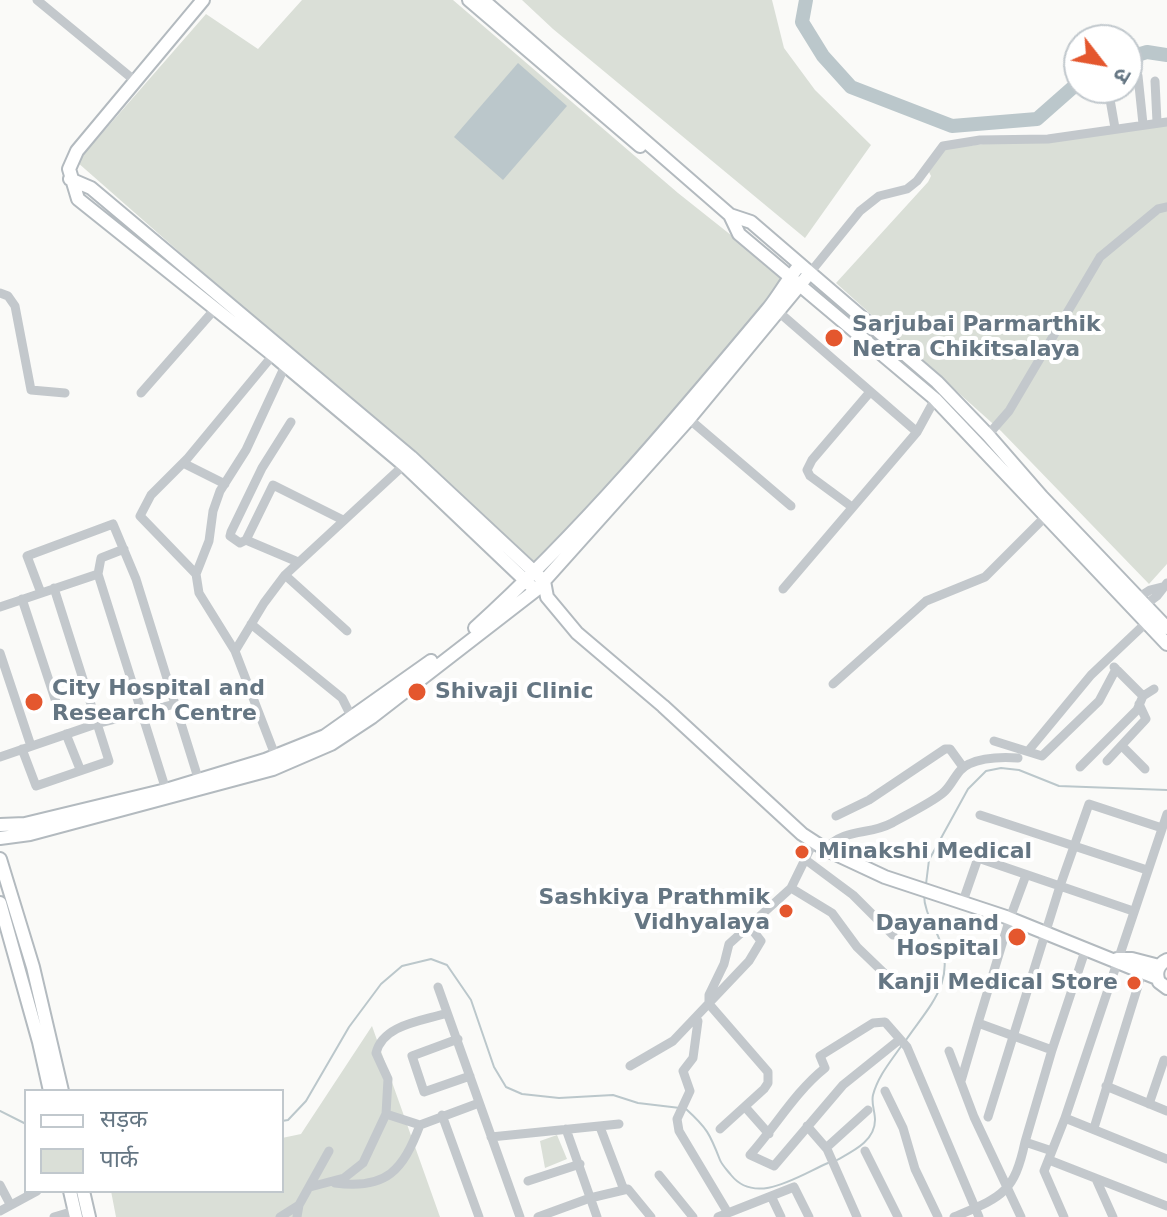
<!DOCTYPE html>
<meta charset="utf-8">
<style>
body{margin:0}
#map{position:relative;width:1167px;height:1217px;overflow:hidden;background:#fafaf8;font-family:"DejaVu Sans","Noto Sans Devanagari",sans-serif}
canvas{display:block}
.legend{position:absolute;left:24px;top:1089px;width:260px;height:104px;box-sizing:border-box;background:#fff;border:2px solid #c1c8cd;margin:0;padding:10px 14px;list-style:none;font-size:24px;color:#657683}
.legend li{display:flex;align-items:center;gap:16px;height:40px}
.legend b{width:40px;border:2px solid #c1c8cd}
.north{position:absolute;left:1063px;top:24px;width:80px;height:80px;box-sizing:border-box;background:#fff;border:2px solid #c1c8cd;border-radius:50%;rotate:121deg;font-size:22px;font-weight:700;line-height:32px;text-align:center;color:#657683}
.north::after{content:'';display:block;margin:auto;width:28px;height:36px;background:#e4572e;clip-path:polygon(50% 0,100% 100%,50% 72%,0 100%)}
</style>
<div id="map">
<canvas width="1167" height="1217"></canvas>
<ul class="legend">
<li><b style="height:10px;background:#fff"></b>सड़क</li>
<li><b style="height:22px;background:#dadfd7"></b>पार्क</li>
</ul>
<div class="north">उ</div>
</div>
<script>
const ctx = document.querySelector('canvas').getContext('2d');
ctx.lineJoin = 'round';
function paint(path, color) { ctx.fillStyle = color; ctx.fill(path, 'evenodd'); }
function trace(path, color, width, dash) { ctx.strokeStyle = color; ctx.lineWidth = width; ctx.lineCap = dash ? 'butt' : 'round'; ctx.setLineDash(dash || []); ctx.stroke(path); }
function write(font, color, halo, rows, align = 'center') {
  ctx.font = font + ' "DejaVu Sans",sans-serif'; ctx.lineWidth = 8; ctx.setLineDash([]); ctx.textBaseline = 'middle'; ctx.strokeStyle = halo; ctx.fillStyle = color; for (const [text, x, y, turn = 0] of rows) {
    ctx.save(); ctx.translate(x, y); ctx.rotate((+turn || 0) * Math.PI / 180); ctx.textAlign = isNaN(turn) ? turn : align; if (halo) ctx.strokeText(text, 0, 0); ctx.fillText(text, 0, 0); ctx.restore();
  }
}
paint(new Path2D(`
 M302 0H453L678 193 785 278 539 568 77 162 206 14 258 49Z
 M522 0H772L784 48 815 90 871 145 805 238 553 29Z
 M1167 121V564L1149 584 1001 431 836 283 928 182 931 176 928 170 935 150Z
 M372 1026 440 1217H116L111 1191H282V1138L301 1134Z
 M557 1135 567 1159 545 1168 540 1141Z`), '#dadfd7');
paint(new Path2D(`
 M518 63 567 106 503 180 454 137Z`), '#bbc7cb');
trace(new Path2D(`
 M926 884 929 860 968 789 986 771 1001 768 1019 770 1059 786 1167 790
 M906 1040C930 1005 958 980 938 936 932 922 924 910 924 894
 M686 1109C707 1128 710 1134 720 1160 722 1165 727 1170 731 1175 756 1206 798 1176 828 1163
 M0 1111 26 1124
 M282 1121 288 1120 306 1101 349 1027 381 984 402 966 431 959 447 965 471 1000 494 1067 506 1087 522 1094 559 1098 613 1095 638 1103 680 1108
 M837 1160C853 1151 875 1141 875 1120 875 1111 871 1103 873 1095 878 1076 891 1061 902 1045`), '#bbc7cb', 2);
trace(new Path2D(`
 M806 0 802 22 823 56 851 87 952 126 1037 119 1079 82
 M1127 58 1147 52 1167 55`), '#bbc7cb', 14);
const secondary = new Path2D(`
 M203 0 77 151 69 169 78 199 273 355 404 465 531 586
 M469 0 640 146
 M483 0 730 215 751 222 937 382 988 435 1042 497 1167 628
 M70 179 91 188 411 457 544 581 547 597 577 633 663 706 802 834 825 849 885 877 1006 917 1157 978
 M730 215 739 234 935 399 1167 644
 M475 628C582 531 675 420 767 310 779 296 787 279 800 265
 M0 825 25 824 166 790 265 760 325 736 431 661
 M0 838 30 834 273 769 331 744 372 717 536 590 689 419 809 274
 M0 859 33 967 62 1091
 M0 903 39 1042 50 1091
 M1117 959H1132L1159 966
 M1167 960C1158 964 1155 973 1159 982L1167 988
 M70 1191 76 1217
 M83 1191 89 1217`);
trace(secondary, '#b3babf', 16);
trace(new Path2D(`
 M37 0 134 80
 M1138 76 1143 124
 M1155 81 1157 122
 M1108 88 1115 128
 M809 274 860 211 879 196 907 189 917 181 943 146 980 140 1048 139 1167 122
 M0 293 8 296 15 306 31 390 65 393
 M774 308 917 432
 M141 393 215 309
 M689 419 791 506
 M988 435 1009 411 1100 257 1158 209 1167 207
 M183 463 225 484
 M852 507 810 476 807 470 812 460 870 392
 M246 540 240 543 230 536 231 532 262 468 291 422
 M124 549 101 558 98 574 166 790
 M298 562 246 540 273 485 343 520
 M196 574 140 516 151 495 187 459 273 355
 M285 575 347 631
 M783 589 917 432 935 399
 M41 593 27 556 113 524 136 579 199 781
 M22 599 57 705
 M1133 601 1150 590 1162 587
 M0 607 98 574
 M1141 608 1157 596 1167 583
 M251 624 342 698 352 718
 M235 651 264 603 285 575 404 465
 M0 653 31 746
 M1114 667 1143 696
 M833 684 926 601 985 577 1046 516
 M66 734 80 769
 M994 741 1042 756 1099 701 1116 669
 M1122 746 1145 769
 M22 749 36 786 109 761 54 588
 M1029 750 1091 675 1147 622
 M275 755 235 651 199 593 196 574 209 541 213 511 220 491 246 450 285 366
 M0 757 96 724 175 704
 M1107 761 1146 719 1139 704
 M1080 767 1137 710 1143 696 1154 689
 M980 815 1147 870
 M836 816 869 800 945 749H950L963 767
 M825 849C847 827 868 836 892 823 904 816 937 800 945 791 954 782 957 769 969 764 984 757 1003 757 1018 758
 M806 860 853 895 893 935
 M1026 875 1010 918 978 1023 1052 1050
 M791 888 832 913 857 947 885 974
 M962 904 978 858 1133 911
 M438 987 520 1217
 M696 1019 698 1021 693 1058 683 1071 690 1091 677 1119 679 1131 728 1213
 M458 1039 412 1056 424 1092 470 1076
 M899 1040 843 1085 774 1166 750 1155C776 1126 795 1092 825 1068L820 1056 873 1023 885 1022 907 1047 979 1217
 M949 1051 974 1117 1021 1217
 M630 1066 673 1041 749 961 761 941 750 927
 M961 1081 978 1023
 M1106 1086 1167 1111
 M885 1091 903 1128 915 1169 938 1217
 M1149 1104 1164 1060
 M746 1108 769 1134
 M386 1114 388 1079 376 1053C383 1024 423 1021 447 1013
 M442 1115 479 1217
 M988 1117 1060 886 1089 804 1162 828
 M1065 1118 1167 1159
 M807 1126 827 1149 857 1217
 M600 1127 624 1190
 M1094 1128 1142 973
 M566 1129 597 1217
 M720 1129 764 1089 768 1083V1072L709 1004V995L724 964 729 944 791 888 814 841
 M491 1137 619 1124
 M826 1148 868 1110
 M865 1151 898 1217
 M1052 1151 1025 1142 1052 1050 1086 948
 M1049 1160 1167 1206
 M659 1175 693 1217
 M1096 1179 1113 1217
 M528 1181 580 1164
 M335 1183C387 1190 403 1170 420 1125
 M0 1185 10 1204
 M310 1187 344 1178 363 1163 386 1114 420 1125 479 1103
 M771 1196 781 1217
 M0 1211 37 1191
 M54 1217 74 1211
 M280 1217 299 1205
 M297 1217 299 1205 329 1151
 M538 1217 590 1198 628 1189 651 1217
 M718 1217 794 1187 809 1217
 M954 1217C1001 1197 1014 1194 1025 1142
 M1064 1217 1044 1171 1065 1118 1167 814`), '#c3c8cc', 9);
trace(secondary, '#fff', 12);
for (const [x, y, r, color] of [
 [834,338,10,"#e4572e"],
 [417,692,10,"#e4572e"],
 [34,702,10,"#e4572e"],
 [802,852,8,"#e4572e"],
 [786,911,8,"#e4572e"],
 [1017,937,10,"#e4572e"],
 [1134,983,8,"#e4572e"]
]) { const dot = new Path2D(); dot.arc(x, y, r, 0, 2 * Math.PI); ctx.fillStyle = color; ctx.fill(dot); trace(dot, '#fff', 3); }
write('bold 22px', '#657683', '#fff', [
 ["Sarjubai Parmarthik",852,325],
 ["Netra Chikitsalaya",852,350],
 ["City Hospital and",52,689],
 ["Research Centre",52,714],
 ["Shivaji Clinic",435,692],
 ["Minakshi Medical",818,852],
 ["Sashkiya Prathmik",770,898,"right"],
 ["Vidhyalaya",770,923,"right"],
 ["Dayanand",999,924,"right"],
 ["Hospital",999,949,"right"],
 ["Kanji Medical Store",1118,983,"right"]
], 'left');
</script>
